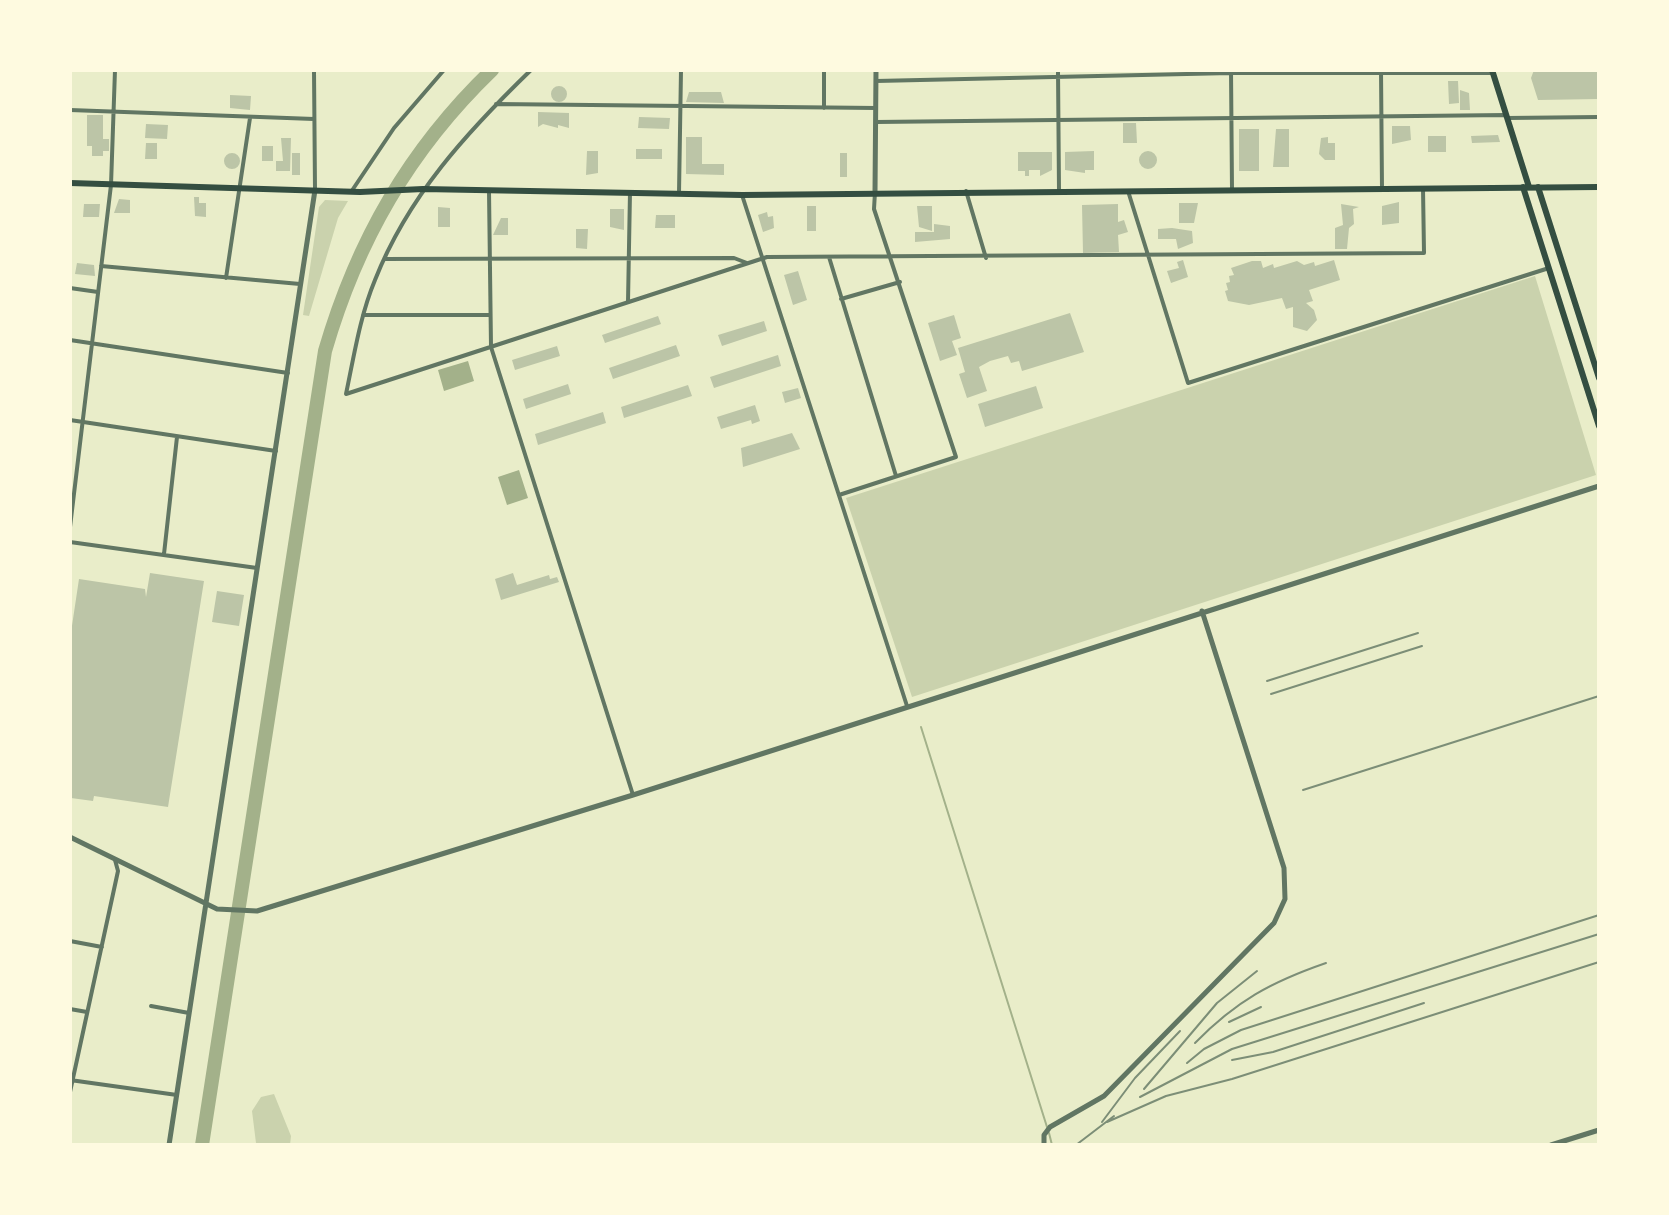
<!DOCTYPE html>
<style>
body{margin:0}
#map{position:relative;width:1669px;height:1215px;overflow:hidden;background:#e9edc9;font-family:"Sofia Sans Condensed",sans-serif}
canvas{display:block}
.frame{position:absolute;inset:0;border:72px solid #fefae0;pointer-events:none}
</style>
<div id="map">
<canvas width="1669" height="1215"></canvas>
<div class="frame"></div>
</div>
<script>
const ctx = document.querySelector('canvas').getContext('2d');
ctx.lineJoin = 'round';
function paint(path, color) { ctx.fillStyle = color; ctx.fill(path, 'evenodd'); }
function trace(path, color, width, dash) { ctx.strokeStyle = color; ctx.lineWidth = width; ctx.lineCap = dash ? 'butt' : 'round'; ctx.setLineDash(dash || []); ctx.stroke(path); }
paint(new Path2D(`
 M325 200 348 201 338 218 309 316 303 315 319 207Z
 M1535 276 1596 475 912 697 846 498Z
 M274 1094 291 1136 290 1145H252L256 1143 252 1111 261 1097Z`), '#cad2ad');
paint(new Path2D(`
 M468 361 474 381 444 391 438 370Z
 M519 470 528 498 507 505 498 477Z`), '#a3b18a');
trace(new Path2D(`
 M921 727 1047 1127
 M1049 1133 1052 1145`), '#a3b18a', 2);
trace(new Path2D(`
 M202 1145 325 351C357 241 409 150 492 70`), '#a3b18a', 14);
paint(new Path2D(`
 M1534 70H1599V99L1538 100 1531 78Z
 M1448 81H1458L1459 103 1449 104Z
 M551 94a8 8 0 1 1 16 0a8 8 0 1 1-16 0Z
 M1460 90 1469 93 1470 110H1460Z
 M689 92H721L724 103 686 102Z
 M230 95 251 96 250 110 230 108Z
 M538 112 569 113V128L558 125V128L543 124 538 127Z
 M87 115H103V139H109V151H103V156H92V146H87Z
 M639 117 670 118 669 129 638 128Z
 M1123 123H1136L1137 143H1123Z
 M146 124 168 125 167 139 145 138Z
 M1392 126H1410L1411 140 1392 144Z
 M1239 129H1259V171H1239Z
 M1276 129H1289V167H1273Z
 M1498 135 1500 142 1472 143 1471 136Z
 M1428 136H1446V152H1428Z
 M686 137H702V164H724V175L686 174Z
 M1328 137V143H1335V160H1325L1319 154 1321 138Z
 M281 138H291L290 171H276V161H283Z
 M146 143H157V159H145Z
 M262 146H273V161H262Z
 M636 149H662V159H636Z
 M1139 160a9 9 0 1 1 18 0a9 9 0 1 1-18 0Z
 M587 151H598V173L586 175Z
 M1094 151V170H1085V173L1065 170V152Z
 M1018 152H1052V170L1040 176V170H1029V176H1025V171H1018Z
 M292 153H300V175H292Z
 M840 153H847V177H840Z
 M224 161a8 8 0 1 1 16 0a8 8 0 1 1-16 0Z
 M194 197H199V203H206V217L195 216Z
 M119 199 130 200V213H114Z
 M1399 202V223L1382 225V206Z
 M1179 203H1198L1194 223H1179Z
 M84 204H100L99 217H83Z
 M1118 204V222L1124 220 1128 232 1118 235 1119 252 1083 253 1082 205Z
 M1341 204 1359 207 1353 209 1354 224 1349 228 1347 249H1335V228L1343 225Z
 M807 206H816V231H807Z
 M917 206H932V231L919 227Z
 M438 207 450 208V227H438Z
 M610 209H624V230L610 227Z
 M767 212 768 217 773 216 774 228 763 232 758 215Z
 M656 215H675V228H655Z
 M501 218H508V235H493Z
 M934 224 950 226V239L915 242V232H934Z
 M1172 228 1192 231 1193 243 1178 249 1176 239H1158V229Z
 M576 229H588L587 249 576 248Z
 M1183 260 1188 277 1171 283 1167 271 1179 268 1177 262Z
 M1334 260 1340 280 1309 290 1313 301 1306 303 1314 310 1317 320 1307 331 1293 327V307L1286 309 1282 298 1249 305 1228 301 1225 291 1228 290 1226 283 1230 282 1229 276 1234 275 1231 268 1252 261H1261L1263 268 1273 264 1274 268 1297 261 1304 265 1314 262 1315 266Z
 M77 263 94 265 95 276 75 274Z
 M798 271 807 300 793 305 784 275Z
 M1070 313 1084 352 1022 371 1019 361 1011 363 1008 356 990 361 979 367 987 391 967 398 959 374 965 372 958 348Z
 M954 315 961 338 952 341 957 355 940 361 928 323Z
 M658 316 661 324 605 343 602 335Z
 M764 321 767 331 722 346 718 335Z
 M676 345 680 356 613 379 609 368Z
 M557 346 560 356 515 370 512 360Z
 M778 355 781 366 714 388 710 377Z
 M568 384 571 394 526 409 523 399Z
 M688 385 692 396 624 418 621 407Z
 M1036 386 1043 408 985 427 978 404Z
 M798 388 801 398 785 403 782 392Z
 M755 405 760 421 752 424 751 420 721 429 717 417Z
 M603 412 606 423 538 445 535 434Z
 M792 433 800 449 743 467 741 448Z
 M150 573 204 581 168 807 94 796 93 801 71 798 70 639 79 579 145 589 146 597Z
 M513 573 517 585 549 575 550 579 557 577 559 582 501 600 495 579Z
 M217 591 244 595 239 626 212 622Z`), '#bcc5a7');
trace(new Path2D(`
 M314 70 315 190
 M531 70C467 132 408 196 375 280 360 316 354 356 346 394L767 257 1424 253 1423 188
 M824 70V108
 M1058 70 1059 191
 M1231 70 1232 190
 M1381 70 1382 189
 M876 81 1231 73H1493
 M496 104 876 108
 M70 110 314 119
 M1507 118 1599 117
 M876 122 1506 115
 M489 191 491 347 633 795
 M966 191 986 258
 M1128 191 1188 383 1549 268
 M351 192 394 128 444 70
 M679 193 681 70
 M742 195 907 706
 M829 257 896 476
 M384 259 734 258 747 263
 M101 266 300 284
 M226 278 250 118
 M70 288 98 292
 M841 299 900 282
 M628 302 630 192
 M363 315H489
 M70 340 288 373
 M70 420 276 451
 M839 495 956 457 874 209 875 192
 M70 527 111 185 115 70
 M70 542 257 568
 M164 554 177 437
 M70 941 102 947
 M151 1006 189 1013
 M70 1009 87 1012
 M70 1080 177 1095
 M70 1092 118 871 115 860`), '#617663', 4);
trace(new Path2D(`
 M875 192 876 70
 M70 837 217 909 257 911 633 795 1599 486
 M169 1145 315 190
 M1044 1145V1135L1050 1127 1104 1096 1274 923 1285 899 1284 868 1202 611
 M1551 1145 1599 1130`), '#617663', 5);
trace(new Path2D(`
 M1492 70 1529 187
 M1523 187 1599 426
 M1538 187 1599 378`), '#344e41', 6);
trace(new Path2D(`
 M70 183 360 192 423 189 742 195 1599 187`), '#344e41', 6);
trace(new Path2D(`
 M1267 681 1418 633
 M1271 694 1422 646
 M1303 790 1599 696
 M1229 1022 1261 1007
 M1195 1043C1236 1001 1271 982 1326 963
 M1232 1060 1273 1052 1424 1003
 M1187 1063 1204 1049 1241 1030 1599 915
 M1144 1089 1217 1003 1257 971
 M1140 1097 1232 1049 1599 934
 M1102 1122 1135 1078 1180 1031
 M1107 1122 1166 1096 1232 1079 1599 962
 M1076 1145 1114 1116`), '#7c8e77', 2);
</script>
